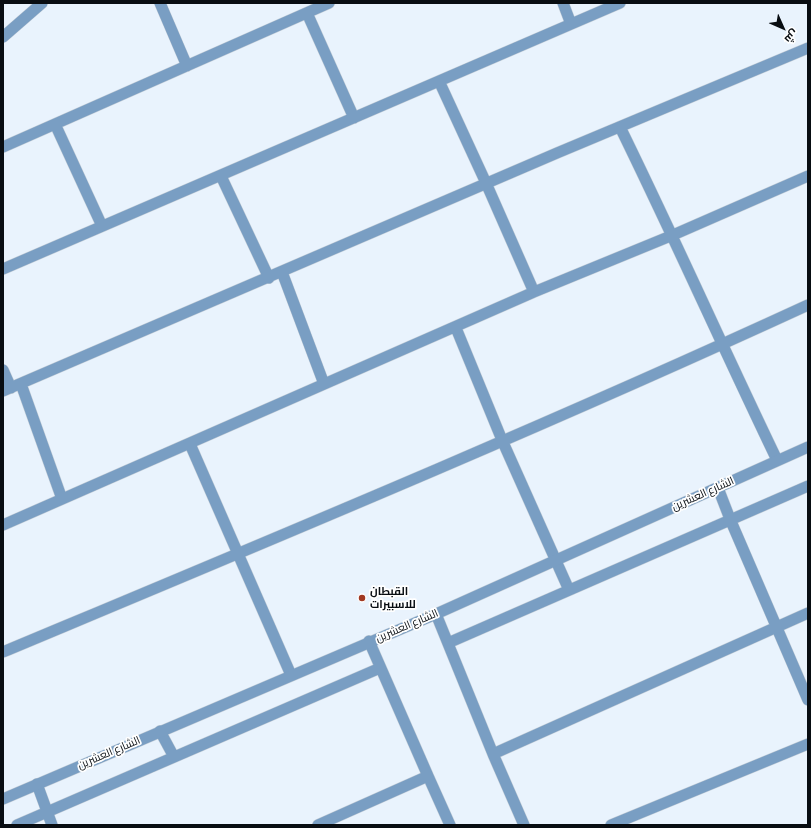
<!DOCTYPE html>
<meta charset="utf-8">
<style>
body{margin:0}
#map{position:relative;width:811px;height:828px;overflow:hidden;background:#e9f3fd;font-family:Manrope,Cairo,sans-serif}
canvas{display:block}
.frame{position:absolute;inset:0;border:4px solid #080d12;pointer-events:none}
.north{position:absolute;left:763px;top:8px;width:40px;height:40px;-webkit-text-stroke:3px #fff;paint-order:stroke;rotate:135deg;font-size:11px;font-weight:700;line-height:16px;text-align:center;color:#080d12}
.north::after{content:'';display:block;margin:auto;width:14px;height:18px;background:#080d12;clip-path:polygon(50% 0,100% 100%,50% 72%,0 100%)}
</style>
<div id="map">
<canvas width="811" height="828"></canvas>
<div class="frame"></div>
<div class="north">ش</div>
</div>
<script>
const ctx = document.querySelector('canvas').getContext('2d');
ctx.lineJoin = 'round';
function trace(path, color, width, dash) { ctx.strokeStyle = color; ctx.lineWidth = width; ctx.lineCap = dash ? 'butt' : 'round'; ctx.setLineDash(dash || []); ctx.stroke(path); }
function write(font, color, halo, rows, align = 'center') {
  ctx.font = font + ' Manrope,Cairo,sans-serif'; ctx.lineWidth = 3.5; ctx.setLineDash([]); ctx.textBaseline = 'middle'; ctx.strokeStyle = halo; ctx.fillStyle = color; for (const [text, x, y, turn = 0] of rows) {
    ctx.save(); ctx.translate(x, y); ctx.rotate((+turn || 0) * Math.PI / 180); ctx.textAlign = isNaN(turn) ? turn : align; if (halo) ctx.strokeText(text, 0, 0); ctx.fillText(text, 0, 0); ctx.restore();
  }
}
const minor = new Path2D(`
 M160 3 187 66
 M563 3 571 24
 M307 13 354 118
 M3 37 42 3
 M439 81 486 183 534 292
 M55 124 102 226
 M620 127C674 237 724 350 777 460
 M3 147 329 3
 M221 176 269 278
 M3 269 620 3
 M282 272 324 384
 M456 328 502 440 569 590
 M3 370 11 388
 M21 384 62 499
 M3 391 557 153 808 48
 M190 444 291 675
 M718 488 730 519 808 700
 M3 525 534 292 673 235 808 176
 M436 614 493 754 524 825
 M448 643 808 486
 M3 652C273 539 543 427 808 305
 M160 731 174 757
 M493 754 808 613
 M428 776 450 825
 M37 784 52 825
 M17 825 380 668
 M318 825 428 776 369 641
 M611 825 808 744`);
const tertiary = new Path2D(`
 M3 799 436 614 808 447`);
trace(minor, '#c5ced7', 12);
trace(tertiary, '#c5ced7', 12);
trace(minor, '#799ec3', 11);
trace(tertiary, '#799ec3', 11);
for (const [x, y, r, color] of [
 [362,598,4,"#a13821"]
]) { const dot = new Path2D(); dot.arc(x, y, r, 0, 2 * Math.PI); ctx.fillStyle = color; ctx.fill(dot); trace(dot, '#fff', 1.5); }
write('11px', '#080d12', '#fff', [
 ["الشارع العشرين",703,494,-24],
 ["الشارع العشرين",407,626,-23],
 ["الشارع العشرين",109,753,-23]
]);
write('bold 11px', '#080d12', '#fff', [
 ["القبطان",370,592],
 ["للاسبيرات",370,605]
], 'left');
</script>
